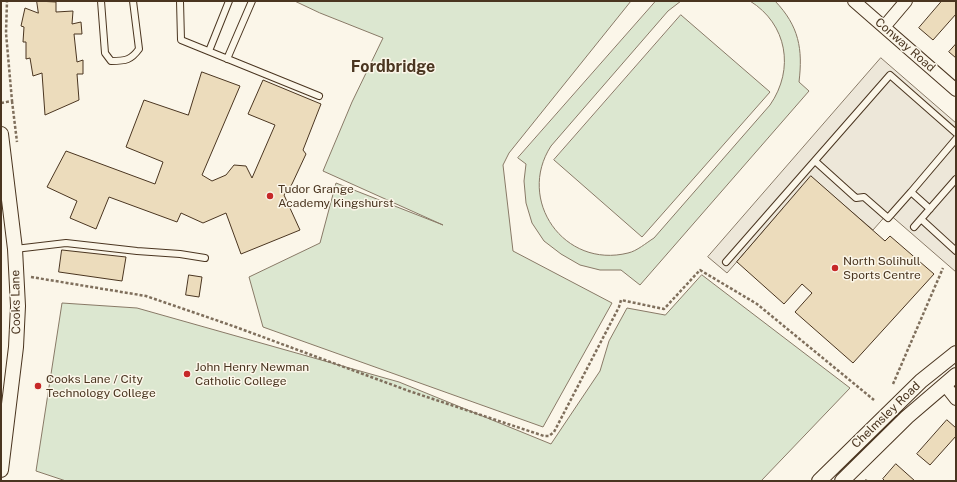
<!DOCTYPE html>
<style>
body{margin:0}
#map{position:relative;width:957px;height:482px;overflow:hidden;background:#fbf6e9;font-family:"Public Sans",sans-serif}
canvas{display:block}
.frame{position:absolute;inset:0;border:2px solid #4a3520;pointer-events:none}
</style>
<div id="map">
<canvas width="957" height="482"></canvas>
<div class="frame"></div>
</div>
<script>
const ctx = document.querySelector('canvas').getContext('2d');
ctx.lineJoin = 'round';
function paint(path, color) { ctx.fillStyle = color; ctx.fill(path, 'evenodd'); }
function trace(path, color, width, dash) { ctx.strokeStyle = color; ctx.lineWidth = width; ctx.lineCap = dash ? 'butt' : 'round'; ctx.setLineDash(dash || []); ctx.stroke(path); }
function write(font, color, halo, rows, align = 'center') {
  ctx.font = font + ' "Public Sans",sans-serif'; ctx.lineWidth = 3; ctx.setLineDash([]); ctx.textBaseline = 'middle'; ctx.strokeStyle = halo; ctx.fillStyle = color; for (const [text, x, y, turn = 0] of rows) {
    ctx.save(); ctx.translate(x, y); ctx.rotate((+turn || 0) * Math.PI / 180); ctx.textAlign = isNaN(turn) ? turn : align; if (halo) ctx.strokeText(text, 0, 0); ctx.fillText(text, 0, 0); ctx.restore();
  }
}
const green = new Path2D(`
 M295 1H631L509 153 503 165 513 251 612 303 543 427 263 327 249 277 320 243 336 183 443 225 323 171 352 102 383 38 320 13Z
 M656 1H681L668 11 551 146C516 200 564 269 628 253 637 251 646 243 654 238L770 105C795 69 787 24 750 1H775C799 26 803 49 799 82L809 91 640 285 621 270H600L580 265 561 254 544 241 532 223 526 203 524 181 526 164 518 158Z
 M681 15 770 92 642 237 554 160Z
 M702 275 850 388 761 481H66L36 471 62 303 137 308 399 382 551 444 600 371 609 341 627 308 665 315Z`);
paint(green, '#dce7d0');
trace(green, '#887966', 1);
const parking = new Path2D(`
 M881 58 956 123V272L888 213 873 230 811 177 727 273 708 257Z`);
paint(parking, '#ede7d9');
trace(parking, '#887966', 1);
const building = new Path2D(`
 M37 1 56 2V12L73 11 72 24 81 22 82 34H74L77 62 83 60V74H77L79 100 45 115 42 73 33 76 30 58 26 59V42H23L24 27 21 26 25 8 38 13Z
 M942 1H956V14L933 40 919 28Z
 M956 44V58L949 52Z
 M202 72 240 86 202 175 212 181 226 175 234 165 246 166 252 178 275 125 248 114 263 80 321 104 303 150 306 154 292 184 284 195 300 230 241 254 226 213 203 223 181 213 177 222 109 197 96 229 70 218 77 201 47 187 66 151 155 184 163 162 126 147 144 100 188 115Z
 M811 176 885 241 890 236 934 274 853 363 795 312 812 293 802 284 784 304 737 262Z
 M62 250 126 257 122 281 59 272Z
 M189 275 202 277 199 297 186 295Z
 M947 420 956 428V436L930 465 917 454Z
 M896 464 915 481H885L883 479Z`);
paint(building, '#ecdcbc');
trace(building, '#4a3520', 1);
const service = new Path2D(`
 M101 1 105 53 111 61C126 61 131 60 139 49L133 1
 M180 1 181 40 319 96
 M209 51 229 1
 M227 59 252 1
 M815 161 856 198 864 197 888 218 911 192
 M930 209 911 192 956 139
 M921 219 956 251
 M914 227 956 179
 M15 249 66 243 137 251 180 254 205 258
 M726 262 890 75 956 133`);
const minor = new Path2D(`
 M854 1 956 90
 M884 27 906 1
 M945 385 956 399`);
const tertiary = new Path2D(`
 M1 134 15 249 18 306 16 347 1 470
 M819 481 921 381 956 353
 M842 481 907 417 956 375`);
trace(service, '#4a3520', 8);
trace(minor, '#4a3520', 14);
trace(tertiary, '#4a3520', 16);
trace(new Path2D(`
 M12 101 17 142
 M1 103 12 101 6 33 7 1
 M31 277 146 296 233 326 409 391 544 436H549L554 432 619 307 621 300 664 309 700 270 757 304 874 400
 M893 384 943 268
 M865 480 867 481`), '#7f6f5c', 2.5, [3, 2]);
trace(service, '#fbf6e9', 6);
trace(minor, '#fbf6e9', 12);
trace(tertiary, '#fbf6e9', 14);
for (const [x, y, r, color] of [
 [270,196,4,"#c62828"],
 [835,268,4,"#c62828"],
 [187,374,4,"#c62828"],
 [38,386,4,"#c62828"]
]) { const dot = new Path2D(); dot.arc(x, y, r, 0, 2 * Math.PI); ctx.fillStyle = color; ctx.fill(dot); trace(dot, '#fbf6e9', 1.5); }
write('12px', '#4a3520', '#fbf6e9', [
 ["Conway Road",905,45,41],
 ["Cooks Lane",16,302,-91],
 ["Chelmsley Road",886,415,-44]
]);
write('12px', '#4a3520', '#fbf6e9', [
 ["Tudor Grange",278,189],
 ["Academy Kingshurst",278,203],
 ["North Solihull",843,261],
 ["Sports Centre",843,275],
 ["John Henry Newman",195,367],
 ["Catholic College",195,381],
 ["Cooks Lane / City",46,379],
 ["Technology College",46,393]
], 'left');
write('bold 16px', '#4a3520', '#fbf6e9', [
 ["Fordbridge",393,67]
]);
</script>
